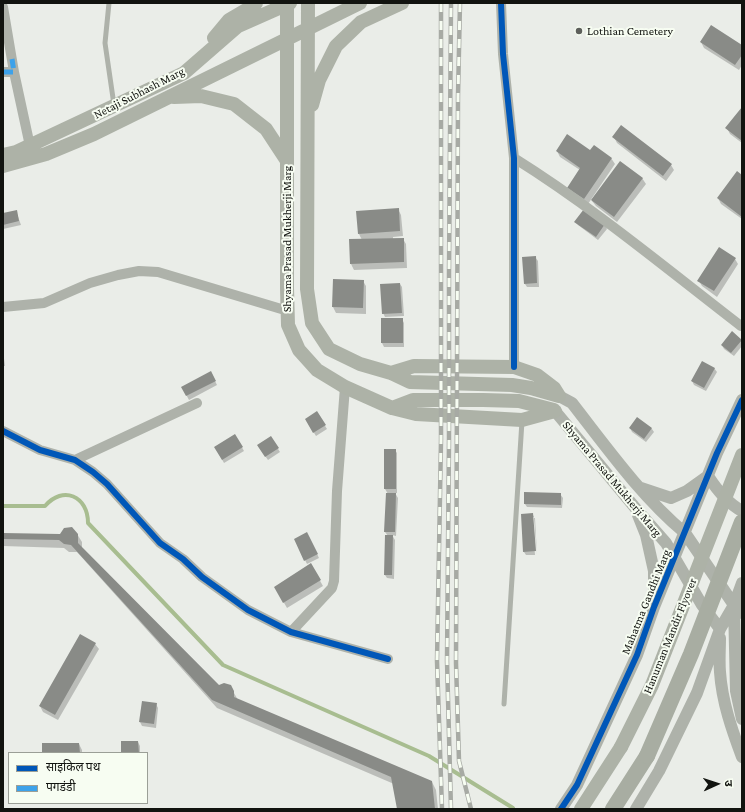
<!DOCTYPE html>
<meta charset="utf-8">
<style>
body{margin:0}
#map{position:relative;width:745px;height:812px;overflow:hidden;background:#eaede8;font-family:"Crimson Pro","Noto Sans Devanagari",serif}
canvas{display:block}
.frame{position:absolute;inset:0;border:4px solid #11130f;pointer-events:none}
.legend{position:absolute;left:8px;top:752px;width:140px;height:52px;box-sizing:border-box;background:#f7fdf2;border:1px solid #9b9f97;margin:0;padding:5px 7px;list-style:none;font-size:12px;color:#11130f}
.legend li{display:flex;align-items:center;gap:8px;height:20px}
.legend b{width:20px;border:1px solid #9b9f97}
.north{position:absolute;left:697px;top:764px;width:40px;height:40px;-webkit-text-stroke:3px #f7fdf2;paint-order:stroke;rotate:87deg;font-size:11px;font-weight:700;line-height:16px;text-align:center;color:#11130f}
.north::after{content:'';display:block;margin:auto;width:14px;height:18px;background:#11130f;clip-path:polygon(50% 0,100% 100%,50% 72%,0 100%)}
</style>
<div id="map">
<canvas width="745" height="812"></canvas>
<div class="frame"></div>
<ul class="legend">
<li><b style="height:5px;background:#0057b8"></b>साइकिल पथ</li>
<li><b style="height:5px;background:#3da2ea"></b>पगडंडी</li>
</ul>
<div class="north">उ</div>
</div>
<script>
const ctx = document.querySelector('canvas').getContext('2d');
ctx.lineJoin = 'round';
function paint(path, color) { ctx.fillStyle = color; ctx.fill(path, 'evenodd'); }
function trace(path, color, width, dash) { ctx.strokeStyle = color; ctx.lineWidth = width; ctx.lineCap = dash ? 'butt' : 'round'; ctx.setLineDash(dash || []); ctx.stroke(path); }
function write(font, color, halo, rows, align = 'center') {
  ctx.font = font + ' "Crimson Pro",serif'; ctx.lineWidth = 4; ctx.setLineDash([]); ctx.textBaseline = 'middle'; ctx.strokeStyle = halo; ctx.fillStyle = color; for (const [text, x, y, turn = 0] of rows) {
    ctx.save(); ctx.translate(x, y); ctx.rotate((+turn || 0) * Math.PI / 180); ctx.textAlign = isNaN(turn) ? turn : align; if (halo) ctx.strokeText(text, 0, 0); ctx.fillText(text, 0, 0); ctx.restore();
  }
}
paint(new Path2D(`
 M701 42 742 47V65L739 70 704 48Z
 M742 108V143L730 134 727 128Z
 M614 137 671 165 674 170 666 181 617 143Z
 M557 151 591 152 611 158 615 164 588 204 571 193 580 170 560 157Z
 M742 177V219L721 204 718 198Z
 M642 178 646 184 617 222 596 206 592 201Z
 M398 209 401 215 403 236 393 237V239H403L406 244 407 268 354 270 351 264 362 240 359 234Z
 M16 211 21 225 3 229V214Z
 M576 222 605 225 607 229 598 240 578 225Z
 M535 257 538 261 539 287H527L525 284Z
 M735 259 738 264 717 297 702 286 699 281Z
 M334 280 363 281 366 286V314L336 313 333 307Z
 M400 284 402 287 404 316 385 317 383 313Z
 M402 319 404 323V347H384L382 343Z
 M742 340V346L734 356 724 349 722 345Z
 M3 351 5 366H3Z
 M714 368 717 372 706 391 694 385 692 381Z
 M211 373 217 385 189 400 182 387Z
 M317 413 327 429 316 436 306 420Z
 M637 418 652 429 654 432 646 442 632 432 630 428Z
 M235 435 244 451 224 463 215 447Z
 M271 438 280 452 268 460 258 446Z
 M385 450H395L397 453V493H395L398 498 396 536 392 535 395 540 394 579 387 578 385 575 388 536 385 532 388 494 385 489Z
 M560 494 563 498 562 508 527 507 525 504Z
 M533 515 534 517H532L535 555H526L524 552Z
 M534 518H535L537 555Z
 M3 534H77L82 542V548L219 686H230L238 700 432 782 436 790 438 809H399L394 784 217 708 77 552H69L64 548 3 546Z
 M309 537 319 558 307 564 305 560Z
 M311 565 323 586 287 608 275 587Z
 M95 644 99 649 58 720 43 712 40 706Z
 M156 704 158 708 156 728 142 726 140 722Z
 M138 742 140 746V753H122Z
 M79 744 82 750V753H43Z`), '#0003');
trace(new Path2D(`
 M3 506H45C63 485 88 496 88 523L223 665 429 756 513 808`), '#a8bd90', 4);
paint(new Path2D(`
 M711 25 742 45V55L735 65 700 42Z
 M742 107V141L725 128Z
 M621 125 672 164 663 176 612 137Z
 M567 134 590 150 594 145 612 158 584 199 567 188 580 168 556 151Z
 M620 161 643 178 614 217 591 200Z
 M737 171 742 175V217L717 198Z
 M399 208 400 231 358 234 356 211Z
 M584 209 605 224 596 237 574 222Z
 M17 210 19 221 3 225V213Z
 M404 238V262L350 264 349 239Z
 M719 247 736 258 714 291 697 281Z
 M536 256 537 283 524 284 522 257Z
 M333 279 364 280 363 308 332 307Z
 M400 283 402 313 382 314 380 284Z
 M381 318H403V343H381Z
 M732 331 742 340 731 353 721 345Z
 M702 361 715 368 704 388 691 381Z
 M211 371 216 381 186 396 181 387Z
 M317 411 326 425 313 433 305 419Z
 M637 417 652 428 644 439 629 428Z
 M235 434 243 447 222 460 214 447Z
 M271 436 279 448 265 457 257 445Z
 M384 449H396V489H384Z
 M524 492 561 493V505L524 504Z
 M386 493H396L395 532H384Z
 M533 513 536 551 523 552 521 514Z
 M72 527 78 534V543L219 685 224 683 231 685 234 691V697L432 781 435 809H397L391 777 212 700 71 545 64 544 59 540 3 539V533L60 534 64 528Z
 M307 532 318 554 304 561 294 539Z
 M385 535H393L392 575H384Z
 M311 563 321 580 283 603 274 587Z
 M80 634 96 643 55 715 39 706Z
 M142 701 157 703 154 724 139 722Z
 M121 741H138L139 753H121Z
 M42 743H79L80 753H42Z`), '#898b87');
trace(new Path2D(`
 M109 3 105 43 114 105
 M504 704 522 421`), '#aeb2aa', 5);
trace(new Path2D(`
 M501 3 503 54 514 158V367
 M3 7 14 72H3
 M14 72 30 146
 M514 158C594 208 667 269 741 326
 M3 307 44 303 90 283 118 275 139 271 158 272 288 311
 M3 431 40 450 75 460 93 472 107 484 160 543 183 559 202 577 248 610 291 632 388 659
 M75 460 197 403
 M291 632 332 588 334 581 337 491 345 387`), '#aeb2aa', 10);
trace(new Path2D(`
 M559 396 572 403C607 448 641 496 685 533L734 605 742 613
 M555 411 637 510 666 543 702 605 720 629
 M641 488 671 498 687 491 708 476C717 490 727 503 742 511
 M638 515 646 535 654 571V602
 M734 605 736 691 742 719
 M720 638C720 649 719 661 720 672 722 702 732 730 742 757
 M561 809 577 785 637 655 654 607 717 453 742 400
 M636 809 659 771 697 693 720 629 734 605 742 583`), '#aeb2aa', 12);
trace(new Path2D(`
 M287 3V288L288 325 299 350 317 370 345 387 392 408 416 414 522 420 555 411
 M308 3 307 289 312 323 329 349 360 364 391 373 410 382 512 385 531 388 559 396
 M214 38 229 20 253 6 256 3
 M174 97 201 96 234 104 266 129 287 161
 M312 105 319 80 336 46 361 22 402 3
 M3 155 16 152 184 73 238 26 290 3
 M3 166 46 154 94 134 360 3
 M391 373 414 366 514 367 537 375 554 388 559 396
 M392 408 413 400H483L519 401 554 410
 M581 809 621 747`), '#adb2a7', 14);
trace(new Path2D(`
 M613 809 647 756`), '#a8ada2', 16);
const rail = new Path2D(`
 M441 3V440L437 661 442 809
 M460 3 458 96 456 663 459 761 471 809
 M451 809 447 661 449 440V273L451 3`);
trace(rail, '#a7aaa4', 4.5);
trace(rail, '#f7fdf2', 3, [9]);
trace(new Path2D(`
 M621 747 652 685 742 455`), '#adb2a7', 14);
trace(new Path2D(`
 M647 756 691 654 742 522`), '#a8ada2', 16);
trace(new Path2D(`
 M3 72H14L12 59`), '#3da2ea', 5, [10, 5]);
trace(new Path2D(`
 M501 3 503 54 514 158V367
 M3 431 40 450 75 460 93 472 107 484 160 543 183 559 202 577 248 610 291 632 388 659
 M561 809 577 785 637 655 654 607 717 453 742 400`), '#0057b8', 6);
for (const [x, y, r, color] of [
 [579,31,4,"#5d5f5b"]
]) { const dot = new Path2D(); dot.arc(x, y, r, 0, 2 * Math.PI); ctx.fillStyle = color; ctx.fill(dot); trace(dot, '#f7fdf2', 1.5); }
write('12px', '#11130f', '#f7fdf2', [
 ["Lothian Cemetery",587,31]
], 'left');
write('12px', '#11130f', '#f7fdf2', [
 ["Netaji Subhash Marg",139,93,-27],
 ["Shyama Prasad Mukherji Marg",287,239,-90],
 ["Shyama Prasad Mukherji Marg",612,479,50],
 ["Mahatma Gandhi Marg",646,602,-68],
 ["Hanuman Mandir Flyover",670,636,-68]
]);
</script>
